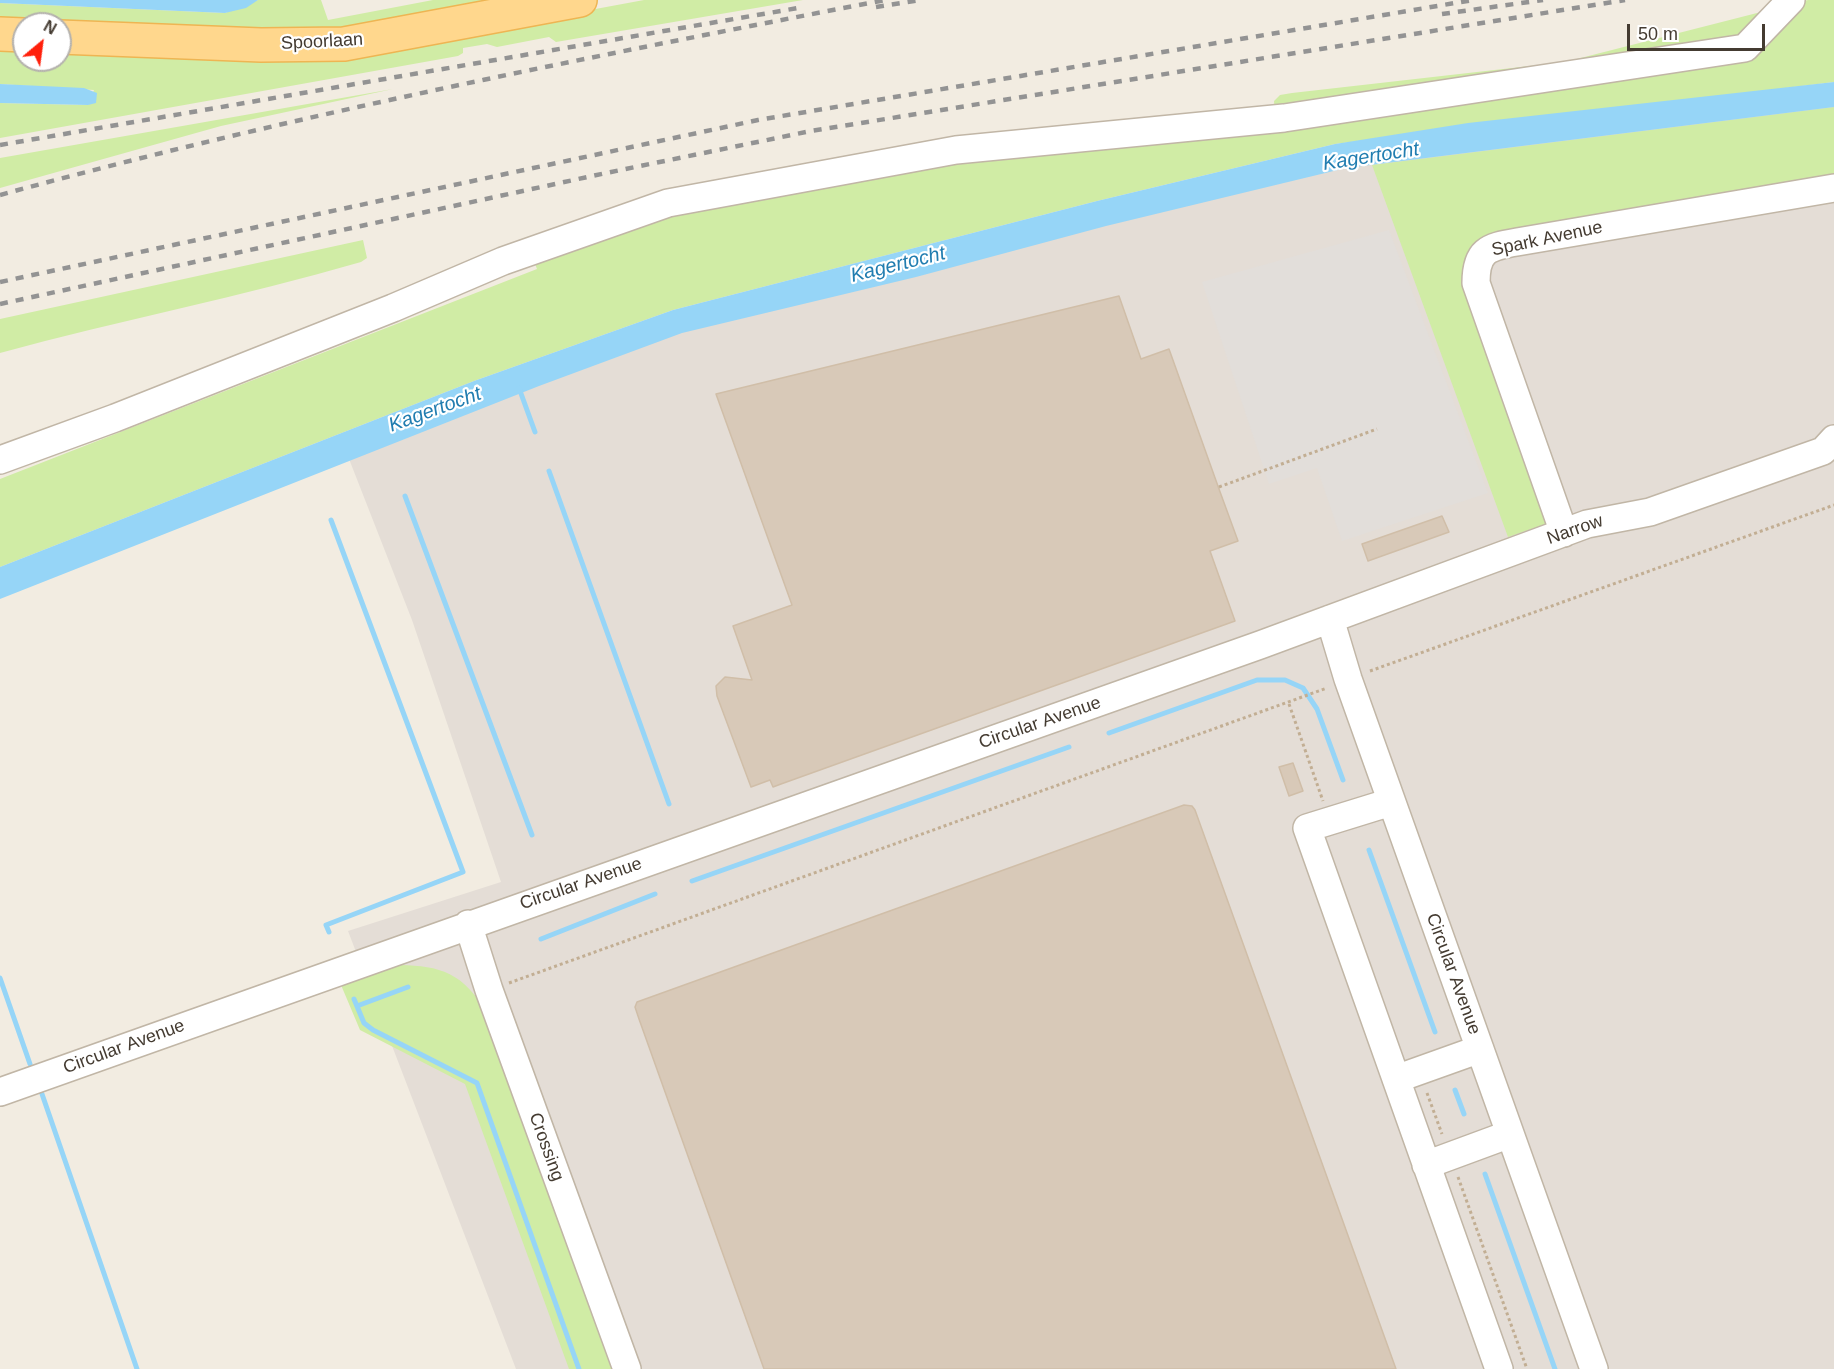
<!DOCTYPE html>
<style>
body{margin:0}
#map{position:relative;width:1834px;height:1369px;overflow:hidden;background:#f2ece1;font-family:Arial,sans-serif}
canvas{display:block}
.north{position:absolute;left:12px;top:12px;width:60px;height:60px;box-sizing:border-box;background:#fff;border:2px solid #b4b1ad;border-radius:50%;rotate:29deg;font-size:16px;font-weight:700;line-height:24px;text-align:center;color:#443b31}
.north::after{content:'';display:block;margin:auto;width:21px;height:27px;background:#ff200b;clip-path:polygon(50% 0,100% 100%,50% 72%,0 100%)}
.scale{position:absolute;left:1627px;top:24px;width:138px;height:27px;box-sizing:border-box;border:3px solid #443b31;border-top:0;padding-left:8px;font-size:18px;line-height:21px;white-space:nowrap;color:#443b31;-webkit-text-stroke:4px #fff;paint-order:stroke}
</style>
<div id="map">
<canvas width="1834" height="1369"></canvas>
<div class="north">N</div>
<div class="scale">50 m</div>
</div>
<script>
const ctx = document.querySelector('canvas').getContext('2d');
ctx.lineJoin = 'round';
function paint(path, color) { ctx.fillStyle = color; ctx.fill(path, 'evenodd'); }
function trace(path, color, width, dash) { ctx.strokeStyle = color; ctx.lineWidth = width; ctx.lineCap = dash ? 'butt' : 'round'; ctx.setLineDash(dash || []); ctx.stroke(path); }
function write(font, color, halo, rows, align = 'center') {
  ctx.font = font + ' Arial,sans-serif'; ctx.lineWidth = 4.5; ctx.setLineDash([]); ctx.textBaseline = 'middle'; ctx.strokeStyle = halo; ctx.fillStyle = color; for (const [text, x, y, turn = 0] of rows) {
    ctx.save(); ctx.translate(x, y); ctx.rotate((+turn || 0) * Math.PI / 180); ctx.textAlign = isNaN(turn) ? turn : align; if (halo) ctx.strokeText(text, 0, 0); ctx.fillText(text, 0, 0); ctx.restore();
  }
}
paint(new Path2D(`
 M1834 94V1369H516L348 931 501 882 412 620 342 441 688 325 1343 155Z`), '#e4ddd6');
paint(new Path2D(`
 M258 0H321L328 20 433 0H519L414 20 319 31 0 22V3L225 13Z
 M644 0H803L556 42 549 37 497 47 487 44 463 48V53L458 56 0 138V103L88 105 94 90 0 84V45L24 46V60H60V49L466 33Z
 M1808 0H1834V82L1335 144 1097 201 673 310 474 381 0 567V479L537 269 534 261 626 229 742 196 1275 115 1274 101 1280 95 1292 93 1565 62Z
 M393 89 221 126 0 188V158Z
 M1834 107V178L1507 232C1478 237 1465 246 1464 277L1548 518 1546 524 1508 537 1372 165Z
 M363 240 367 258 361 262C242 297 120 320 0 353V319Z
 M386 965C427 965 455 966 479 1001L612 1369H569L465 1084 360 1030 341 985 360 974Z`), '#d0eca5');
paint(new Path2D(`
 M1389 230 1488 493 1342 541 1317 468 1269 484 1202 282Z`), '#e2deda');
paint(new Path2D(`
 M0 0H258L246 8 225 13 0 3Z
 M1834 82V107L1346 168 1106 226 916 277 682 333 539 386 0 599V567L474 381 673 310 1097 201 1335 144 1468 123Z
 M0 84 84 88 97 93 96 103 88 105 0 103Z`), '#96d5f7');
trace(new Path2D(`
 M519 388 535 432
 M549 471 669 804
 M405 496 532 835
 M1109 733 1257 680H1285L1303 688 1317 709 1343 780
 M1369 850 1435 1032
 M692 881 1069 747
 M329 932 326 925 463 872 331 520
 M541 939 655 894
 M0 978 30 1064
 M354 999 364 1023 373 1030 477 1083 579 1369
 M357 1006 408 987
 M1455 1090 1464 1114
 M42 1094 137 1369
 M1485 1174 1555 1369`), '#96d5f7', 5);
const building = new Path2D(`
 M1119 296 1141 359 1169 349 1219 489 1238 541 1210 551 1235 621 781 784 773 787 770 780 751 787 717 696 716 686 725 677 752 680 733 626 792 605 716 394Z
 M1442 516 1449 532 1368 561 1362 544Z
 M1293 763 1303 791 1289 796 1279 767Z
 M1184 805 1192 806 1195 810 1396 1369H764L639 1019 635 1007 637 1002Z`);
paint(building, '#d8c9b8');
trace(building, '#d0bea8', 1.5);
const minor = new Path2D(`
 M0 460 115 418 393 308 503 261 668 203 956 150 1284 118 1745 48 1791 0
 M1564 533 1476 283C1476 251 1487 247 1517 242L1834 188
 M1330 619 1348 679 1594 1369
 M1391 802 1307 828 1499 1369
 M468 924 489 990 627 1369
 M1396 1079 1480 1049
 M0 1092 1260 645 1587 524 1650 512 1823 451 1834 439
 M1426 1165 1510 1134`);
const major = new Path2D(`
 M0 34 24 35
 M60 37 261 45 344 44 580 0`);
trace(minor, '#c1b6a6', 30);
trace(major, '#eeb553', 36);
trace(new Path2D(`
 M1219 487 1377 429
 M1370 671 1834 505
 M1289 704 1323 801
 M509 983 1327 688
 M1427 1093 1442 1134
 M1458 1177 1527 1369`), '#c2ae93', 3, [3, 3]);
trace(minor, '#fff', 27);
trace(major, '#ffd78d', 33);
trace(new Path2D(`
 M876 7 920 0
 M1442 14 1543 0
 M0 145 798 8
 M0 195C292 115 589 57 885 0
 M0 282 758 120 1473 0
 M0 304 606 173 811 131 1625 0`), '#939393', 4.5, [8, 8]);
write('18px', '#443b31', '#fff', [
 ["Spoorlaan",322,42,-3],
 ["Spark Avenue",1547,239,-12],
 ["Narrow",1575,530,-19],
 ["Circular Avenue",1040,723,-19],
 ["Circular Avenue",581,884,-19],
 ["Circular Avenue",1453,974,70],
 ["Circular Avenue",124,1047,-20],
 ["Crossing",546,1147,70]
]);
write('italic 20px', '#217db0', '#fff', [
 ["Kagertocht",1371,157,-9],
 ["Kagertocht",898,265,-14],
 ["Kagertocht",435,410,-20]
]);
</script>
